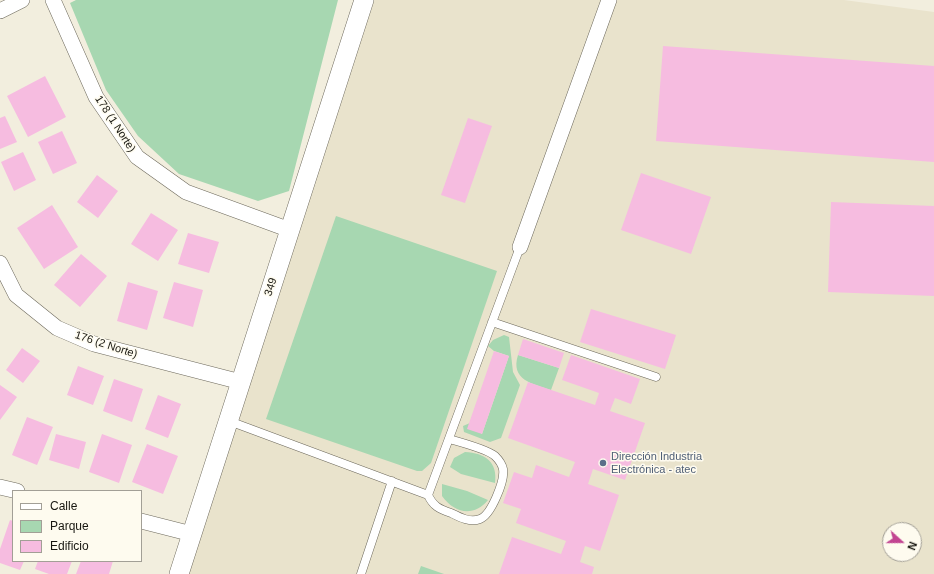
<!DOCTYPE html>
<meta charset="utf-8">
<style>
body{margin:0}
#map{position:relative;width:934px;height:574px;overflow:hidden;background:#f2eede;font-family:Helvetica,sans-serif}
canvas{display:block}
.legend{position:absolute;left:12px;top:490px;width:130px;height:72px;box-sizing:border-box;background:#fefbef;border:1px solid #a29f96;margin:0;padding:5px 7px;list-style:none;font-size:12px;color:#171610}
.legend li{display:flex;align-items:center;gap:8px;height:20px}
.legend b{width:20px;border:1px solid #a29f96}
.north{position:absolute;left:882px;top:522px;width:40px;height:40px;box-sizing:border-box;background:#fefbef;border:1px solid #a29f96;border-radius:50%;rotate:111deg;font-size:11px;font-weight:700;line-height:16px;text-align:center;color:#171610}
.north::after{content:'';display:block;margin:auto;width:14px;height:18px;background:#c24491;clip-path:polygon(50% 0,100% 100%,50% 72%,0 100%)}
</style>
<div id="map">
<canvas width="934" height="574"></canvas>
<ul class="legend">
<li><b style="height:5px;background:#fff"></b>Calle</li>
<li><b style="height:11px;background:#a7d7b1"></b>Parque</li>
<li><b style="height:11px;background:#f6bce0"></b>Edificio</li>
</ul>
<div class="north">N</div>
</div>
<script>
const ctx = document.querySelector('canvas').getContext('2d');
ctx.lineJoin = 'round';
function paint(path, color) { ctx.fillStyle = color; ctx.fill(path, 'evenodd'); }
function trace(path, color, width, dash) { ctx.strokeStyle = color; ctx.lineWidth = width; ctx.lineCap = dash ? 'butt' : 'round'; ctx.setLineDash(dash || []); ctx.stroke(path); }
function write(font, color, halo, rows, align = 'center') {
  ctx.font = font + ' Helvetica,sans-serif'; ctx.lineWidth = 3; ctx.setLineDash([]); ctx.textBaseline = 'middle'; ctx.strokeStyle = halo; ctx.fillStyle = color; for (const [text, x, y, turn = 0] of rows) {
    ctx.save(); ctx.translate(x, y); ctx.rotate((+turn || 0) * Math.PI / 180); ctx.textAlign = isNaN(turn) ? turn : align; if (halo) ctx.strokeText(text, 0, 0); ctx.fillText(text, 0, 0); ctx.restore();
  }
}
paint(new Path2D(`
 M373 0H844L934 12V574H188ZM890 530H914V554H890Z`), '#e9e3cc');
paint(new Path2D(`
 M76 0H338L289 191 258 201 179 174 138 136 106 90 70 3Z
 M336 216 497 271 431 463 422 471H417L266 419Z
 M504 335 509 337 513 372 520 385 501 438 490 442 464 432 463 426 470 423 482 434 509 356 494 351 488 346 493 340Z
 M518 355 559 368 551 390C533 384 510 380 518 355Z
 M465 452C485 453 498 462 495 483L461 474 450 467 454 458Z
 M442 484 467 491 488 500C474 517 455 514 442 496Z
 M421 566 444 574H418Z`), '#a7d7b1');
paint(new Path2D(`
 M663 46 934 66V162L656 141Z
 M45 76 66 117 28 137 7 96Z
 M5 116 17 142 0 149V118Z
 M468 118 492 126 465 203 441 195Z
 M62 131 77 163 53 174 38 142Z
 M23 152 36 180 14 191 1 162Z
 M641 173 711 197 691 254 621 230Z
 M97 175 118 191 98 218 77 202Z
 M831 202 934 206V296L828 292Z
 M52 205 78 247 44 269 17 228Z
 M151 213 178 230 158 261 131 244Z
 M188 233 219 242 209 273 178 264Z
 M81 254 107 276 80 307 54 285Z
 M128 282 158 291 147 330 117 321Z
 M174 282 203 290 193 327 163 318Z
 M591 309 676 335 665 369 580 342Z
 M523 339 564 353 559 368 518 355Z
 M22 348 40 361 23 383 6 370Z
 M494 351 509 356 482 434 467 429Z
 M571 355 640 379 631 404 615 398 610 411 645 423 625 480 593 469 588 484 619 495 600 551 585 546 580 562 594 567 592 574H499L512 537 561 554 566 541 516 523 521 509 503 503 514 472 532 478 536 465 569 477 575 462 508 438 528 382 595 405 599 393 562 380Z
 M78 366 104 376 93 405 67 395Z
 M114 379 143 389 132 422 103 411Z
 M0 385 17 397 0 420Z
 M158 395 181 404 168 438 145 429Z
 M27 417 53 427 37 465 12 455Z
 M56 434 86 442 79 469 49 460Z
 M102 434 132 445 119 483 89 472Z
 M147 444 178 456 163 494 132 482Z
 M10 520 13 521V561H24L20 570 0 563V549Z
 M38 561H72L67 574H49L35 569Z
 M81 561H113L109 574H76Z`), '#f6bce0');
const service = new Path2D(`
 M492 322 656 377
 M229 421 428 495
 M449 439C460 442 488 450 495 456 498 459 502 464 503 469 505 481 491 515 480 519 470 523 459 517 451 513 439 509 433 506 428 495L520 247
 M361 574 392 481`);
const minor = new Path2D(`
 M53 0 96 97 137 157 186 192 290 230
 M0 11 22 0
 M520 247 609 0
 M0 263 16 295 57 328 94 344 241 382
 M0 487 17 491
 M141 521 192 534`);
const tertiary = new Path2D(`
 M179 574 364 0`);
trace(service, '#6d695c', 9);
trace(minor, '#6d695c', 16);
trace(tertiary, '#6d695c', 20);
trace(service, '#fff', 8);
trace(minor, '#fff', 15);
trace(tertiary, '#fff', 19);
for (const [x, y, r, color] of [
 [603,463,4,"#5c6f8a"]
]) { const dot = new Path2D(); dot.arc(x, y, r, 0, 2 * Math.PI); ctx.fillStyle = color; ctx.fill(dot); trace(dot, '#fefbef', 1.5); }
write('11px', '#171610', '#fefbef', [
 ["178 (1 Norte)",115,124,57],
 ["349",271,287,-72],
 ["176 (2 Norte)",106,345,18]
]);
write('11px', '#4e5e75', '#fefbef', [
 ["Dirección Industria",611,457],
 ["Electrónica - atec",611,470]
], 'left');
</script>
